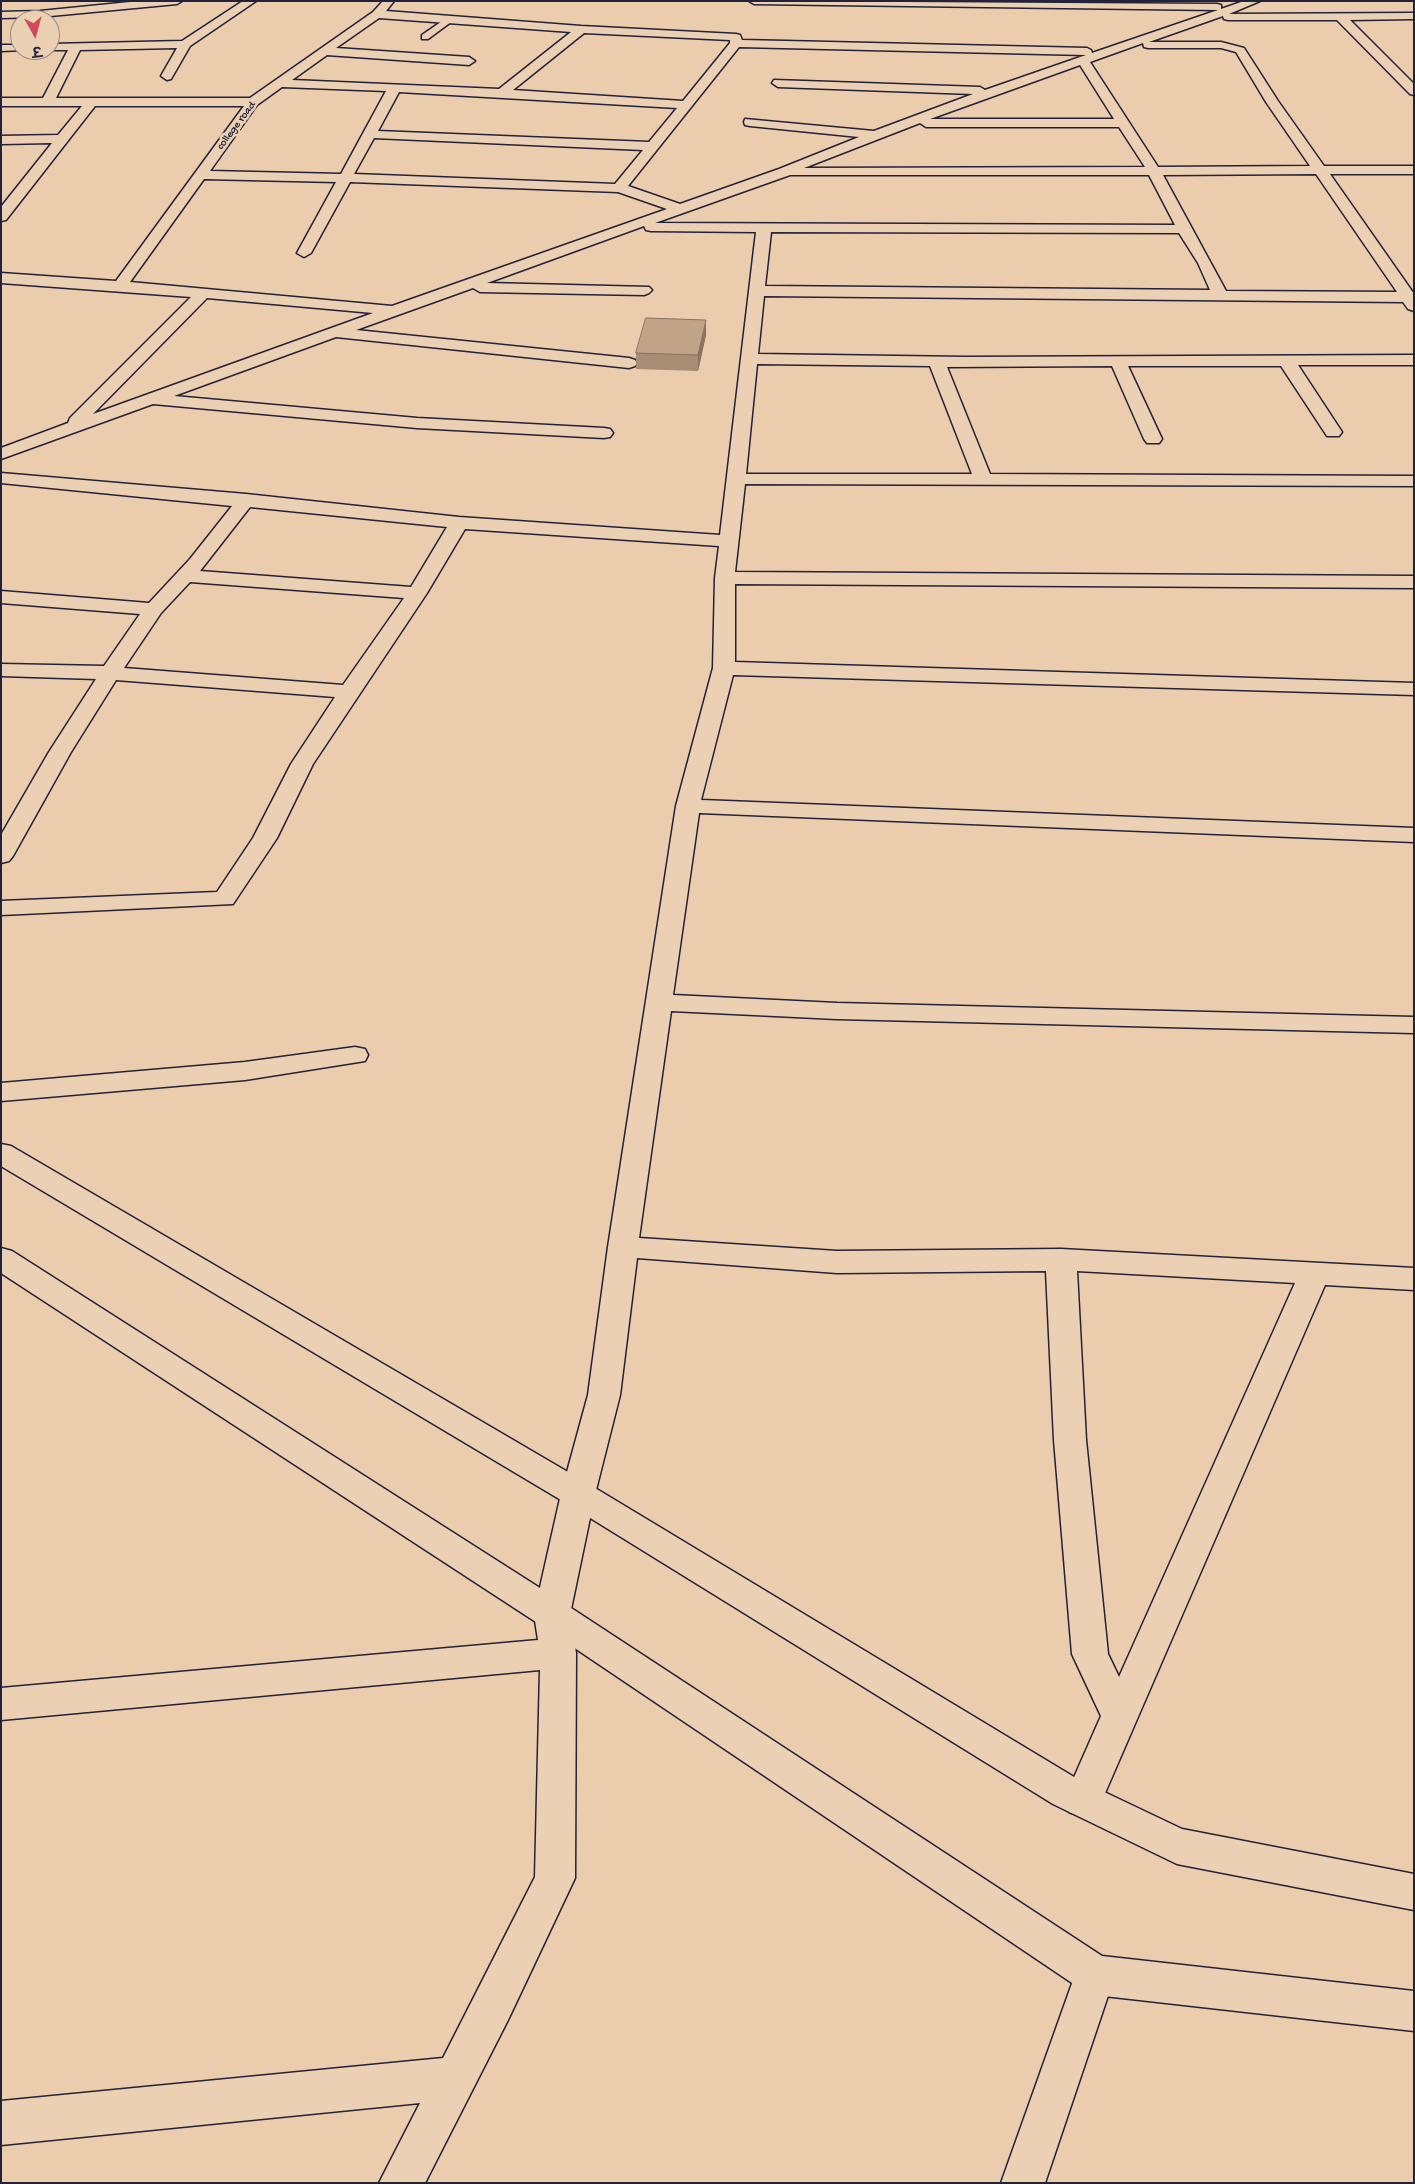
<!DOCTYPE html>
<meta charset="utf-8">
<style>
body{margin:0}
#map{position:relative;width:1415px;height:2184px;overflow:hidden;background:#ebccac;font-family:"Gochi Hand","Playpen Sans Deva",sans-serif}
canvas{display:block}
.frame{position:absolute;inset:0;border:2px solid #22223b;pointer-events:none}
.north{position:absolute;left:10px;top:10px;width:50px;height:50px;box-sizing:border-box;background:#ecd0b3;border:1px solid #9b8a83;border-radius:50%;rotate:173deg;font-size:14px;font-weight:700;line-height:20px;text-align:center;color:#22223b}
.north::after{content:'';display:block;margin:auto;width:18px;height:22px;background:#d1495b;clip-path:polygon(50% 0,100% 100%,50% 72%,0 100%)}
</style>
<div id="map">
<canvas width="1415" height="2184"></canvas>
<div class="frame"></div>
<div class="north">उ</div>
</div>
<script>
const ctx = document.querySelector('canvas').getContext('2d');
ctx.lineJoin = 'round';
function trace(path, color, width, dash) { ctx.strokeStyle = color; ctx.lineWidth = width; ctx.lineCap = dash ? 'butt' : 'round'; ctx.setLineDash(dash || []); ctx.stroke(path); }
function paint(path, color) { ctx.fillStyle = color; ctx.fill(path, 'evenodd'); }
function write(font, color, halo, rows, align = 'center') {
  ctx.font = font + ' "Gochi Hand",sans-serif'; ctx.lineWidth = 5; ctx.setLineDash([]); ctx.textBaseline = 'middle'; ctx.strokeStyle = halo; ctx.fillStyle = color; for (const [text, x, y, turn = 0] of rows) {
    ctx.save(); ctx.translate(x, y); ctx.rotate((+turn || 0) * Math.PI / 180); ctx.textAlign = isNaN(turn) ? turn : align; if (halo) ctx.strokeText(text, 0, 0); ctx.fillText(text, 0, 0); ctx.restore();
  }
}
const service = new Path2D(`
 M448 17 455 19 428 39H422V35Z`);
const minor = new Path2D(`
 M140 1H182L177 4 40 17 1 18V12L40 11Z
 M243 1H256L190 46 171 79 167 80 161 76 177 48 80 50 56 98H250L373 12 383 1H394L386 11 581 26 736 34 740 35 742 40 1087 48 1091 50 1092 53 1218 10 754 4 749 1 1217 4 1221 5V9L1244 1H1260L1229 14 1414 13V19L1350 20 1414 84V95L1410 94 1337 20H1228L1224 19 1223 16 1149 42H1221L1244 48 1278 101 1324 166H1414V174H1330L1414 294V311L1408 309 1403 302 764 296 758 354 965 357 1414 355V365H1298L1342 432 1339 436H1327L1281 366H1128L1162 439 1159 443H1147L1144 439 1112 366 947 367 990 474 1414 476V486L745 484 735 572 1414 576V588L735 584V662L1414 683V695L733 675 701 800 1414 828V842L699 813 673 995 837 1003 1414 1017V1033L837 1019 671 1011 639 1238 837 1251 1061 1249 1414 1268V1290L1325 1285 1102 1800 1097 1812 1083 1817 1069 1812 1064 1800 1101 1716 1072 1654 1054 1440 1046 1271 837 1273 637 1258 620 1395 595 1494 570 1614 576 1653 575 1878 508 2020 425 2183H379L420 2103 1 2145V2101L443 2058 535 1877 540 1670 1 1720V1688L538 1640 534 1614 561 1494 588 1395 608 1247 676 806 713 668 715 578 719 546 465 529 427 593 313 764 277 838 233 904 1 915V901L217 892 253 838 291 764 335 697 116 680 71 752 13 856 9 861 1 863V835L49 752 96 679 1 676V664L104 666 140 614 1 603V591L149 603 190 559 232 506 1 483V473L246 494 459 517 720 535 756 232 651 231 646 230 644 226 487 283 649 287 652 290 649 293 644 295 480 292 473 288 356 330 629 358 635 360 637 363 635 366 629 368 336 337 174 396 417 418 604 428 610 429 613 433 610 437 604 438 417 428 153 404 1 459V448L68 423 70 418 191 297 1 283V273L116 281 244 106H95L6 220 1 221V207L52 143 1 144V136L58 135 82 106H1V98H43L68 50H48H50V44L182 41ZM379 18 571 32 499 89 292 80 327 55 469 65 475 61 469 57 336 48ZM584 33 730 40V43L683 101 513 90ZM1143 43 1144 47 1148 48H1221L1236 52 1266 102 1310 166 1158 167 1090 62ZM739 47 1086 55 985 90 980 87 774 80 772 83 778 87 973 94 874 131 745 119 744 122 745 125 750 126 859 137 779 169 680 204 628 186ZM1080 65 1114 119H930ZM282 87 386 91 341 174 210 171 257 105ZM399 92 677 108 649 142 378 131ZM920 123 926 127H1119L1145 167 804 168ZM374 138 643 150 615 184 354 174ZM1316 174 1397 292 1226 291 1163 175ZM790 175H1149L1175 225 655 223ZM204 179 336 182 297 253 304 257 311 253 350 182 618 192 667 209 392 306 130 282ZM771 232 1179 233 1198 263 1210 290 765 286ZM207 298 373 313 93 414ZM757 364 930 366 972 474H746ZM250 507 447 527 411 587 200 571ZM190 582 404 598 343 685 124 668 161 613ZM1077 1271 1295 1283 1119 1677 1108 1654 1086 1440Z
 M1 45H20V50H24L1 51Z
 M355 1047 365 1049 368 1055 365 1061 245 1080 1 1101V1083L245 1062Z
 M1095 1955 1109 1961 1115 1975 1045 2183H1001L1075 1975 1081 1961Z`);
const tertiary = new Path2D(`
 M1 1144 11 1146 590 1485 1079 1780 1182 1829 1414 1874V1910L1177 1864 1053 1804 566 1503 1 1166Z
 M1 1248 12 1251 565 1604 1102 1956 1414 1991V2031L1095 1995 1081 1989 539 1624 1 1273Z`);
trace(service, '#22223b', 3);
trace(minor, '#22223b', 3);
trace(tertiary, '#22223b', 3);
paint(service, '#ecd0b3');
paint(minor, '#ecd0b3');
paint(tertiary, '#ecd0b3');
paint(new Path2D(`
 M706 335 698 371 636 369V353Z`), '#a68d74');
paint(new Path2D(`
 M706 320V335L698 371V355Z`), '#87735e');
const building = new Path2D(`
 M646 318 706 320 698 355 636 353Z`);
paint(building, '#c1a487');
trace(building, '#87735e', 1);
write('11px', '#22223b', '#ecd0b3', [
 ["college road",237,126,-53]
]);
</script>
